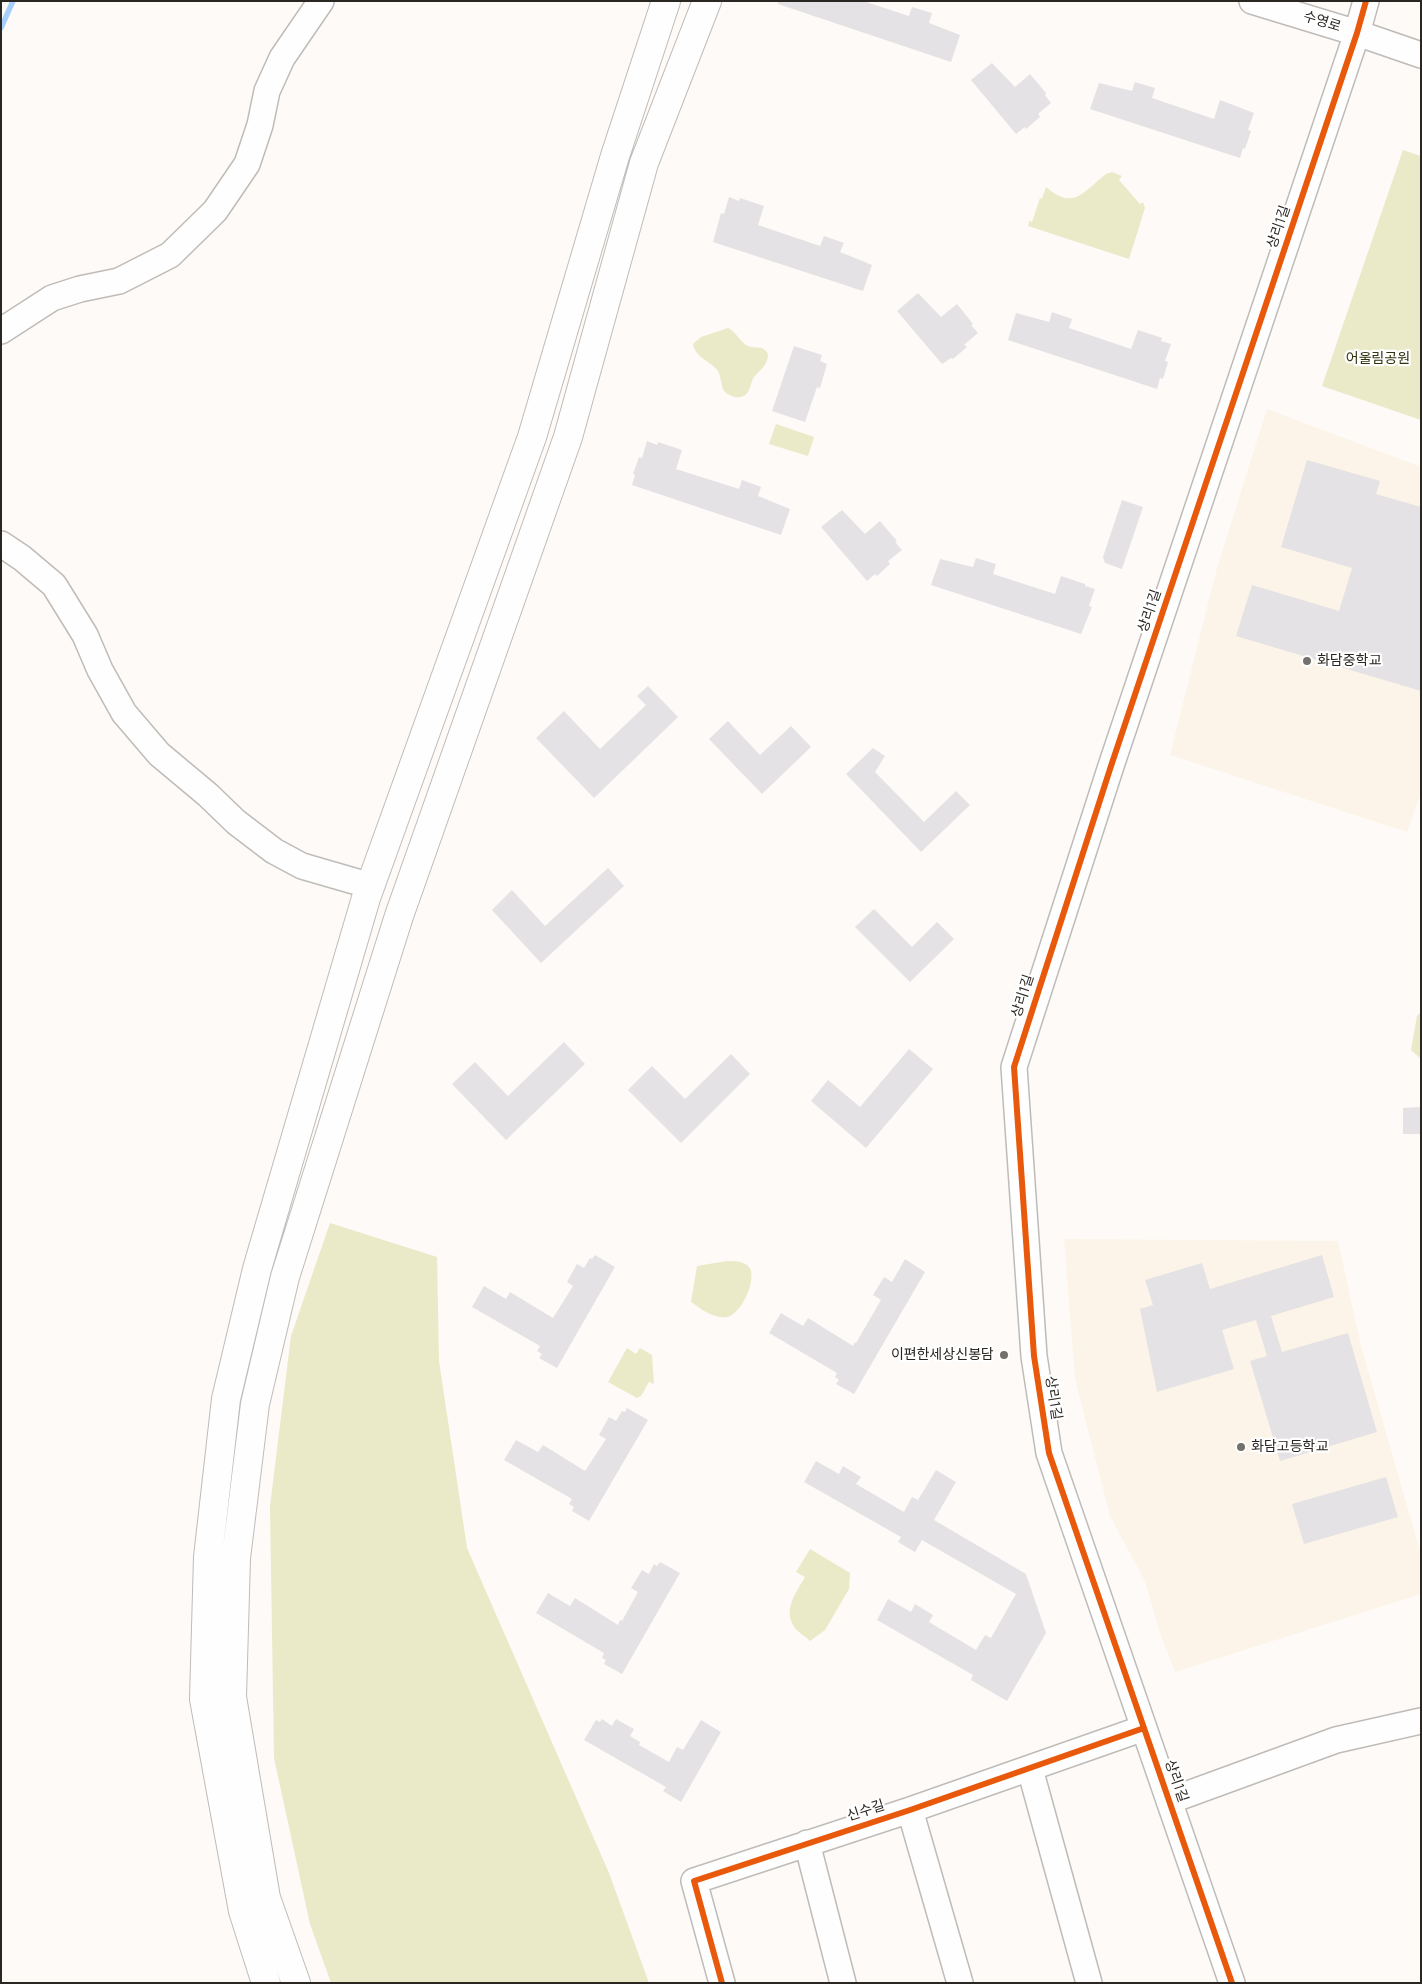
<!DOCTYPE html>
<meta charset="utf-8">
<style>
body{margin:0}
#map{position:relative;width:1422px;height:1984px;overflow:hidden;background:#fdfaf7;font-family:Manrope,sans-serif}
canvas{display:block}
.frame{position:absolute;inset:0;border:2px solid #2a2621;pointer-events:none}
</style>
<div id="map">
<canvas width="1422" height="1984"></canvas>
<div class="frame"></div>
</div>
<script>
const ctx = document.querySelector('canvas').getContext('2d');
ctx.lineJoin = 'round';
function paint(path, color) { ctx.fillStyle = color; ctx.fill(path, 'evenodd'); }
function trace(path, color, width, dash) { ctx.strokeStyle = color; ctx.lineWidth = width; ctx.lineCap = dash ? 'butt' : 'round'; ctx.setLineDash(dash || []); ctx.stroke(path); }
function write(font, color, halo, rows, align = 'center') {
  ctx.font = font + ' Manrope,"Noto Sans KR",sans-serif'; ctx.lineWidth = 4.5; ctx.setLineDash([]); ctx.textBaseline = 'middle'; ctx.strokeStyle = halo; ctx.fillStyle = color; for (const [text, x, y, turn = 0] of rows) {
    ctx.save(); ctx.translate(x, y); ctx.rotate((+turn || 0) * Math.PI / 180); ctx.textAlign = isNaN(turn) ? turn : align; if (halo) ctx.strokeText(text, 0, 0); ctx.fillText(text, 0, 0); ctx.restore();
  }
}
paint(new Path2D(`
 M1267 409 1421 467V793L1407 832 1170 755 1217 568Z
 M1064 1239 1338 1241 1361 1346 1421 1554V1594L1175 1672 1160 1633 1145 1581 1110 1516 1075 1379Z`), '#fcf4e8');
paint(new Path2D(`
 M1403 150 1421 156V420L1322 386Z
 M1112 172 1122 176 1119 180 1140 204 1143 202 1145 208 1129 259 1028 226 1029 221 1032 222 1040 198 1042 199 1046 187C1074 211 1083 192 1106 174Z
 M728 328C736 332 739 340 746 345 755 350 763 344 768 354 768 365 760 370 754 377 751 381 751 387 748 392 742 401 730 397 724 391 721 385 721 377 718 371 710 360 696 359 693 344L701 337Z
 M776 424 814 437 808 456 769 444Z
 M1421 1012V1059L1411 1050 1417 1016Z
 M330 1223 437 1257 439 1361 467 1548 609 1873 649 1983H331L310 1924 274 1758 270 1506 291 1336Z
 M727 1261C734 1261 744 1261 749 1267 758 1278 741 1316 726 1317 714 1319 701 1309 691 1302L697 1266Z
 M627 1348 636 1354 640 1348 652 1355 654 1384 649 1382 641 1396 637 1398 608 1382Z
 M810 1549 850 1573 849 1589 825 1630 810 1641C805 1636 799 1633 795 1628 782 1610 796 1593 805 1577L796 1572Z`), '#eaeac8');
trace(new Path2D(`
 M1 28 13 1`), '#a6cefa', 5.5);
paint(new Path2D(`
 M778 1H863L909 16 912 7 932 13 929 23 960 35 951 62 778 4Z
 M992 63 1015 87 1030 74 1046 93 1045 95 1051 103 1038 114 1040 117 1026 129 1025 127 1016 134 971 80Z
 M1135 82 1155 88 1152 98 1214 119 1220 100 1254 113 1248 130 1251 131 1245 149 1243 148 1240 158 1090 109 1099 83 1132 91Z
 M729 197 739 201 740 198 764 206 758 225 820 246 824 236 844 243 840 252 872 265 863 291 713 242 721 213 724 214Z
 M918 293 941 317 957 304 973 324 971 325 978 333 964 345 967 347 953 359 951 358 942 364 897 311Z
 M1052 312 1072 319 1069 328 1131 349 1138 330 1162 338 1161 341 1171 344 1165 361 1168 362 1163 379 1160 378 1157 389 1008 340 1016 313 1049 322Z
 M794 346 822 355 820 361 827 364 820 388 817 387 805 422 772 411Z
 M647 441 657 445 658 442 682 450 676 469 739 489 742 480 761 487 758 496 790 509 781 535 632 485 635 475 633 474 639 457 642 458Z
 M1307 460 1380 481 1376 494 1421 507V691L1236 636 1252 585 1339 611 1352 568 1281 547Z
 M1122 500 1143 507 1122 569 1105 563 1103 557Z
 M842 510 865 534 880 521 897 541 895 542 902 550 888 561 890 564 877 576 875 574 867 581 821 527Z
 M976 558 996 564 993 574 1055 594 1061 576 1085 584V586L1095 589 1089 606 1092 607 1081 634 931 585 940 559 973 567Z
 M648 686 678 717 594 798 536 738 564 711 600 749 646 705 637 696Z
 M728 721 760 755 791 726 811 747 762 794 709 739Z
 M873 748 885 756 875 772 924 822 956 791 970 805 921 852 846 774Z
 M608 868 624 886 541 963 492 910 512 890 545 926Z
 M874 909 912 947 937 922 954 939 910 982 855 927Z
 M564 1042 585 1064 506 1140 452 1084 475 1062 508 1096Z
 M909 1049 933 1069 866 1148 811 1101 828 1080 860 1107Z
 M731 1054 750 1074 681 1143 628 1090 652 1066 685 1099Z
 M1421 1107V1134H1403V1108Z
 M595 1255 615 1267 557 1368 539 1358 542 1354 537 1351 540 1346 472 1307 484 1286 506 1299 510 1292 553 1318 573 1286 567 1282 577 1264 584 1268 590 1258 592 1259Z
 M1322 1255 1334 1297 1271 1316 1282 1352 1348 1333 1377 1432 1280 1461 1250 1361 1267 1356 1256 1320 1222 1330 1234 1369 1157 1392 1140 1309 1153 1305 1145 1280 1202 1263 1210 1289Z
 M905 1259 925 1272 854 1394 836 1384 839 1380 835 1377 837 1373 769 1333 781 1313 803 1326 808 1318 853 1346 855 1342 856 1343 881 1300 873 1295 884 1277 892 1282Z
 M627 1408 648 1420 589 1521 572 1511 574 1507 569 1504 572 1499 504 1460 516 1440 538 1452 543 1445 585 1471 606 1439 599 1435 609 1417 616 1421 622 1411 625 1412Z
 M816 1461 839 1474 843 1466 861 1477 856 1484 904 1512 912 1497 918 1500 936 1470 956 1482 934 1520 1026 1574 1046 1633 1007 1701 971 1680 973 1675 877 1620 888 1599 911 1612 915 1604 933 1615 929 1622 976 1650 985 1635 991 1638 1016 1594 922 1540 915 1552 898 1542 901 1537 804 1482Z
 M1386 1477 1398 1517 1304 1544 1292 1504Z
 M660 1562 680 1573 622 1674 604 1664 606 1660 602 1658 604 1653 536 1613 548 1593 570 1606 575 1598 618 1625 620 1620 622 1621 638 1592 631 1588 642 1570 649 1574 654 1564 657 1566Z
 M602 1719 612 1726 616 1719 634 1729 630 1736 640 1742 639 1745 669 1762 677 1747 683 1750 701 1720 721 1732 681 1802 663 1791 666 1787 584 1740 596 1720 600 1722Z`), '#e4e2e4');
const minor = new Path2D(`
 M1252 1 1357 33 1421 55
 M1 331 52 298 80 289 119 281 170 255 215 211 247 164 260 125 267 91 282 58 321 1
 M1 544 22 558 54 585 85 635 100 670 124 713 159 754 208 795 236 822 274 851 302 866 371 886
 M1030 1769 1089 1983
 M1169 1801 1336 1740 1421 1721
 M910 1810 960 1983
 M807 1843 843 1983
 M722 1983 694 1881 910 1810 1144 1728
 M1232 1983 1049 1453 1034 1356 1014 1067 1111 766 1357 33 1366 1`);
const major = new Path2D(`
 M266 1983 243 1911 204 1699 208 1557 226 1399 257 1269 366 898 532 437 615 156 666 1
 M296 1983 266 1898 232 1697 236 1558 255 1404 285 1277 399 916 568 437 644 163 707 1`);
trace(minor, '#bfbcb8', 28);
trace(major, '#bfbcb8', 30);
trace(minor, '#fffefe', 25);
trace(major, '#fffefe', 28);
trace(new Path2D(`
 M722 1983 694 1881 910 1810 1144 1728
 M1232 1983 1049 1453 1034 1356 1014 1067 1111 766 1357 33 1366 1`), '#e8590c', 6);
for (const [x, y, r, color] of [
 [1307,661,5,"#74706c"],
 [1004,1355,5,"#74706c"],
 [1241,1447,5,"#74706c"]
]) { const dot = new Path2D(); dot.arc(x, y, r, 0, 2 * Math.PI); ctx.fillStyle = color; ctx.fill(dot); trace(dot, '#fff', 2); }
write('14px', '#2a2621', '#fff', [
 ["수영로",1322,22,17],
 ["상리1길",1279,227,-71],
 ["상리1길",1150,611,-71],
 ["상리1길",1023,996,-72],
 ["상리1길",1053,1398,81],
 ["상리1길",1176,1781,71],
 ["신수길",866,1811,-18]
]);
write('14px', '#32330d', '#fff', [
 ["어울림공원",1378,359]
]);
write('14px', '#2a2621', '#fff', [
 ["화담중학교",1317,661],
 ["이편한세상신봉담",994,1355,"right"],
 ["화담고등학교",1251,1447]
], 'left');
</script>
